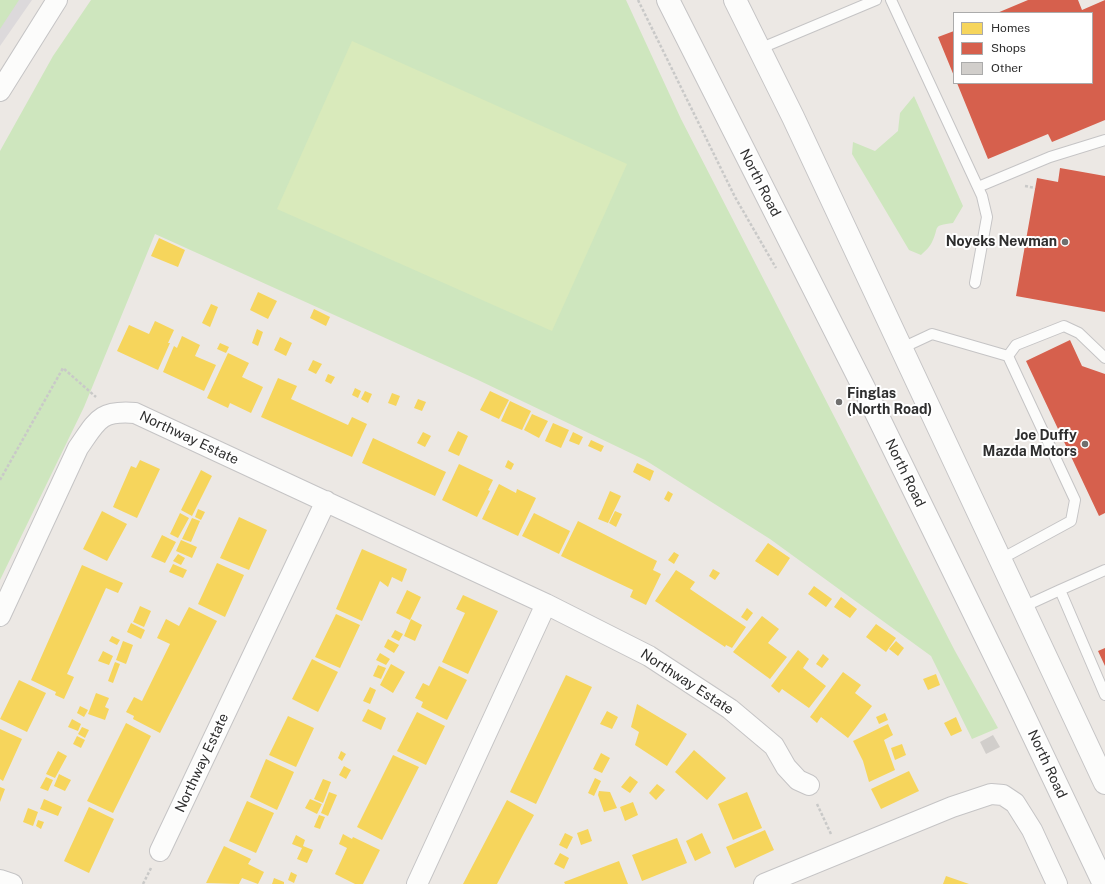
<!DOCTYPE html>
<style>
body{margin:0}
#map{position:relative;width:1105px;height:884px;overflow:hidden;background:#ece8e4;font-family:"Public Sans",sans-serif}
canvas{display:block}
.legend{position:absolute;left:953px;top:12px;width:140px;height:72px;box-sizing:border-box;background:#fff;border:1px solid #ababab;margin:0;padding:5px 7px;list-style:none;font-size:12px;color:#2e2e2e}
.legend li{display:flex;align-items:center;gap:8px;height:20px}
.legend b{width:20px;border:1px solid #ababab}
</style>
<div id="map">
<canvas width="1105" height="884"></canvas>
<ul class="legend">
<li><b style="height:11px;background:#f6d55c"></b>Homes</li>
<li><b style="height:11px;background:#d6604d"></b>Shops</li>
<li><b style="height:11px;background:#d1cecb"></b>Other</li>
</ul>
</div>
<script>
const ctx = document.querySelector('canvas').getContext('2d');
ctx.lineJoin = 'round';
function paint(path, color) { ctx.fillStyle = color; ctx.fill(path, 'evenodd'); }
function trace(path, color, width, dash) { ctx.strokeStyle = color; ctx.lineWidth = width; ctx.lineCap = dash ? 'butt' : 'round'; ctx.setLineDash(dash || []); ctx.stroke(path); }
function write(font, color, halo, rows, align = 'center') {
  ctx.font = font + ' "Public Sans",sans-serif'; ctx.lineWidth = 4; ctx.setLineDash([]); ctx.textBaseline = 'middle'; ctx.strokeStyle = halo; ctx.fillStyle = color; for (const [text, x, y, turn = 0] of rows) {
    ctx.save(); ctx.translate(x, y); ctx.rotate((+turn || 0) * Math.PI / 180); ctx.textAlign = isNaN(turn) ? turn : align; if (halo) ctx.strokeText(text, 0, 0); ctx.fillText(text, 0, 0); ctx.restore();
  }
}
paint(new Path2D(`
 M0 0H32L0 46Z`), '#dcd9db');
paint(new Path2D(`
 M0 0H19L0 29Z
 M91 0H626L681 119 955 651 998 728 972 739 931 656 770 539 645 460 476 379 155 234 84 407 0 580V151L53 56Z
 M914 96 963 206 953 223C931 226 940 226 932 242 930 247 925 251 921 255L909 250 852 154 853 142 875 151 898 131 900 113Z`), '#cee6be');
paint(new Path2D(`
 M352 41 627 164 552 331 277 209Z`), '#d9eabb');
paint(new Path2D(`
 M159 238 185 250 178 267 151 256Z
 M258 292 277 301 268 319 250 310Z
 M211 304 218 307 210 327 202 323Z
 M314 309 330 317 326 326 310 318Z
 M155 321 174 330 168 343H170L158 370 117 351 129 325 149 334Z
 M257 329 263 332 258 346 252 343Z
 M182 336 200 345 195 356 216 365 204 391 163 372 174 346 177 348Z
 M280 337 292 343 286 356 274 350Z
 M220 343 229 347 226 353 217 349Z
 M228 353 249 363 242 377 263 387 251 413 230 403 228 408 207 398Z
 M313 360 322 364 316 374 308 370Z
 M328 374 335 377 331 384 325 381Z
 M278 378 297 386 291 399 348 425 352 417 367 424 352 457 261 417Z
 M355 388 361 391 358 398 352 395Z
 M365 391 372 394 368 403 361 399Z
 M490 391 509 400 499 419 480 410Z
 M392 393 400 396 396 406 388 403Z
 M418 399 426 402 422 411 414 408Z
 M510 401 531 411 522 430 501 421Z
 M532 414 548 421 539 438 524 430Z
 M553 423 569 430 561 448 545 441Z
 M458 431 468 436 459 456 448 451Z
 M423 432 431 436 425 447 417 443Z
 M573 432 583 437 579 445 569 441Z
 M373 438 446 472 435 496 362 463Z
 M591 440 604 446 601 452 588 446Z
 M140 460 160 469 137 518 113 507 131 466 136 468Z
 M508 460 514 464 511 470 505 467Z
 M637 463 654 471 650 481 633 472Z
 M459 464 493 480 488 490 490 491 477 517 442 500Z
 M201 470 212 476 192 516 181 510Z
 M499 484 516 493 517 489 536 498 518 536 482 519Z
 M610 491 621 496 608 523 598 519Z
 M668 491 673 494 669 502 664 499Z
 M198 509 205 512 201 520 195 517Z
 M102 511 127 524 107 561 83 549Z
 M615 511 622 514 616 527 609 523Z
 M180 513 189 518 178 538 170 534Z
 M534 513 570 531 559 554 522 536Z
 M239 517 267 530 249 570 220 558Z
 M192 518 200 521 191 542 182 539Z
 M578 521 657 561 653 570 661 574 646 605 630 597 633 590 561 556Z
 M162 535 176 542 165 563 151 557Z
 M181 540 197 547 192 558 176 551Z
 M768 543 790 558 778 576 755 561Z
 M362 549 407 569 402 582 392 577 388 587 380 581 362 621 336 609Z
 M674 552 679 555 674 564 668 560Z
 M178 554 185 558 181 565 173 561Z
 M217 563 244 575 225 617 198 604Z
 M173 564 187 570 183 578 169 572Z
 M82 565 123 583 118 593 106 588 67 674 74 677 64 699 55 695 56 692 31 680Z
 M713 569 720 573 715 580 709 576Z
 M676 570 695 582 690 589 746 627 732 648 726 645 725 647 655 601Z
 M814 586 832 599 826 607 808 594Z
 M407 590 421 597 410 620 396 613Z
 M463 595 498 611 468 674 442 662 465 613 456 609Z
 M841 597 857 609 850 618 834 607Z
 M140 606 151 611 144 627 133 622Z
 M189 607 217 621 160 733 133 719 134 716 126 712 134 697 142 701 170 644 157 638 166 619 179 626Z
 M747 608 753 613 747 621 741 617Z
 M336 614 360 625 340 668 315 657Z
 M762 616 779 629 768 643 787 657 770 679 733 652Z
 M411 619 422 625 415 641 404 636Z
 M131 623 145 630 141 639 127 632Z
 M876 624 896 638 886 652 866 637Z
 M395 630 403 634 399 641 391 637Z
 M112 636 120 640 117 645 109 641Z
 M388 639 399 645 394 653 384 647Z
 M123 641 133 645 126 664 116 660Z
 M896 641 904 648 898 656 889 649Z
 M798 650 809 659 803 668 826 686 809 708 782 689 779 693 771 686Z
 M103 651 113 656 109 665 98 661Z
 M380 653 390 659 386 665 376 660Z
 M823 654 829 659 822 668 816 664Z
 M312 659 338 672 318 712 292 699Z
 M115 662 120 664 113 683 108 681Z
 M391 664 405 672 393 693 380 685Z
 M378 665 386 668 381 679 373 676Z
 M439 666 467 680 447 720 421 707 423 702 415 698 423 683 429 686Z
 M843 672 861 685 855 693 872 706 848 738 821 717 817 723 810 717Z
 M936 674 940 685 928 690 923 679Z
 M566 675 592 687 536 804 510 792Z
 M19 680 46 693 27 732 0 719Z
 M370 687 376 690 370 704 363 701Z
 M96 693 109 698 105 707 109 709 105 720 88 714Z
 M637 704 687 734 667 766 635 745 639 732 631 727Z
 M80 706 88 710 84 717 77 713Z
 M368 709 386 718 381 730 362 721Z
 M607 711 618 717 612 729 600 724Z
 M417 712 445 726 426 765 397 751Z
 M885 713 888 720 879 724 876 717Z
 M288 716 314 728 296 767 269 755Z
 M956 717 962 731 951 736 944 723Z
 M72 719 81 724 78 731 68 727Z
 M126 723 151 736 113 813 87 801Z
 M888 724 893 735 884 740 895 770 869 782 863 761 853 741Z
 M82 727 89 730 85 738 78 734Z
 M0 729 22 739 3 781 0 779Z
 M77 736 85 740 81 748 73 744Z
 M902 744 906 755 895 760 891 748Z
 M694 750 726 778 707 800 675 772Z
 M58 751 67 756 55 778 46 774Z
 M341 751 346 754 342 761 338 758Z
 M601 753 610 758 602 773 593 769Z
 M393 755 419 767 382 840 357 827Z
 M266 759 294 772 277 810 250 797Z
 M344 766 351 770 346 779 339 775Z
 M909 771 919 791 881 809 871 789Z
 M59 774 71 780 65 791 54 786Z
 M630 776 638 782 630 793 621 787Z
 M46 777 53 780 48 791 40 788Z
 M595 778 601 781 594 796 588 793Z
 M323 779 331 782 323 803 314 799Z
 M657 784 665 790 656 800 649 793Z
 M0 787 5 789 0 802Z
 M599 791 610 792 617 808 604 812 598 795Z
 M329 792 337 795 328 816 321 813Z
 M747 792 762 828 733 840 718 804Z
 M44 799 62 807 58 816 40 809Z
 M310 799 322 804 317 814 305 808Z
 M507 800 534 815 524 833 497 884H463Z
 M247 801 274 813 256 853 229 841Z
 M633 802 638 815 625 821 620 807Z
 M89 807 114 819 89 873 64 861Z
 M28 808 38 812 33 826 23 822Z
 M319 815 325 817 320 829 314 827Z
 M38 820 44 822 41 829 36 826Z
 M588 829 592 841 581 845 577 833Z
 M765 830 774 850 735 868 726 847Z
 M565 833 573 837 567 849 559 845Z
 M702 833 711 853 695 861 686 841Z
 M343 834 352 839 353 837 380 850 363 884H355L335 874 347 848 339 844Z
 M296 835 305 840 303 846 313 850 307 863 297 859 302 848 292 844Z
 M677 838 687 863 642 881 632 855Z
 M224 846 251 859 248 864 264 872 258 884 242 878 239 884 206 883Z
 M560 853 569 858 564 869 554 864Z
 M619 861 628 884H565L564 882Z
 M291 872 297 875 294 883 288 880Z
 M946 876 969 884H943Z
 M274 878 284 882V884H272Z`), '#f6d55c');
paint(new Path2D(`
 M1028 0H1078L1082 10 1105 0V120L1052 142 1048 134 988 159 957 83H1092V13H997Z
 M954 31V76L938 37Z
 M1060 168 1105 176V312L1016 296 1037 178 1058 182Z
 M1070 340 1082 366 1105 374V513L1099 516 1026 361Z
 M1105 648V666L1098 651Z`), '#d6604d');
paint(new Path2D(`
 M993 735 1000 747 986 754 980 742Z`), '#d1cecb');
const service = new Path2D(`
 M891 0 982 196 987 217 975 283
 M759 49 876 0
 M978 187 1050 157 1105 140
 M902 348 932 334 1008 356 1075 500 1071 521 1001 559
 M1008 356 1016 345 1064 326 1079 333 1105 358
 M1060 590 1105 570
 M1023 607 1060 590 1105 695`);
const minor = new Path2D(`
 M0 91 57 0
 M0 616 78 448C97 421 99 410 135 413L546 604 649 656 730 709 774 746 786 767 798 780 809 785
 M160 851 326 501
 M0 880 12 884
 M417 884 546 604
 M764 884 952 807 991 794 1003 795 1015 803 1032 830 1057 884`);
const secondary = new Path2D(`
 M668 0 864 388 1014 695 1104 884
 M735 0 793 117 1105 783`);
trace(service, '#c5c4c5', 12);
trace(minor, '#c5c4c5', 22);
trace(secondary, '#c5c4c5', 24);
trace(new Path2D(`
 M638 0 735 197 776 268
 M1025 186 1035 188
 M0 480 63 368 96 397
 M817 804 831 834
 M143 884 151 868`), '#c9c9c8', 2.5, [3, 2]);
trace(service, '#fcfcfb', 10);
trace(minor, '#fcfcfb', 20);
trace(secondary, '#fcfcfb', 22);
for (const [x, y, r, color] of [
 [1065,242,4,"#706f6e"],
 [839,402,4,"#706f6e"],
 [1085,444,4,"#706f6e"]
]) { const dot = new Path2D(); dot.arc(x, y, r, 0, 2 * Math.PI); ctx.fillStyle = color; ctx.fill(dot); trace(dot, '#fff', 1.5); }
write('14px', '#2e2e2e', '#fff', [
 ["North Road",760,183,63],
 ["Northway Estate",189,438,25],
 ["North Road",905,473,64],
 ["Northway Estate",687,682,33],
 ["Northway Estate",202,763,-65],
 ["North Road",1047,764,65]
]);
write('bold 14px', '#2e2e2e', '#fff', [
 ["Noyeks Newman",1057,242],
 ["Finglas",847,394,"left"],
 ["(North Road)",847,410,"left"],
 ["Joe Duffy",1077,436],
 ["Mazda Motors",1077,452]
], 'right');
</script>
